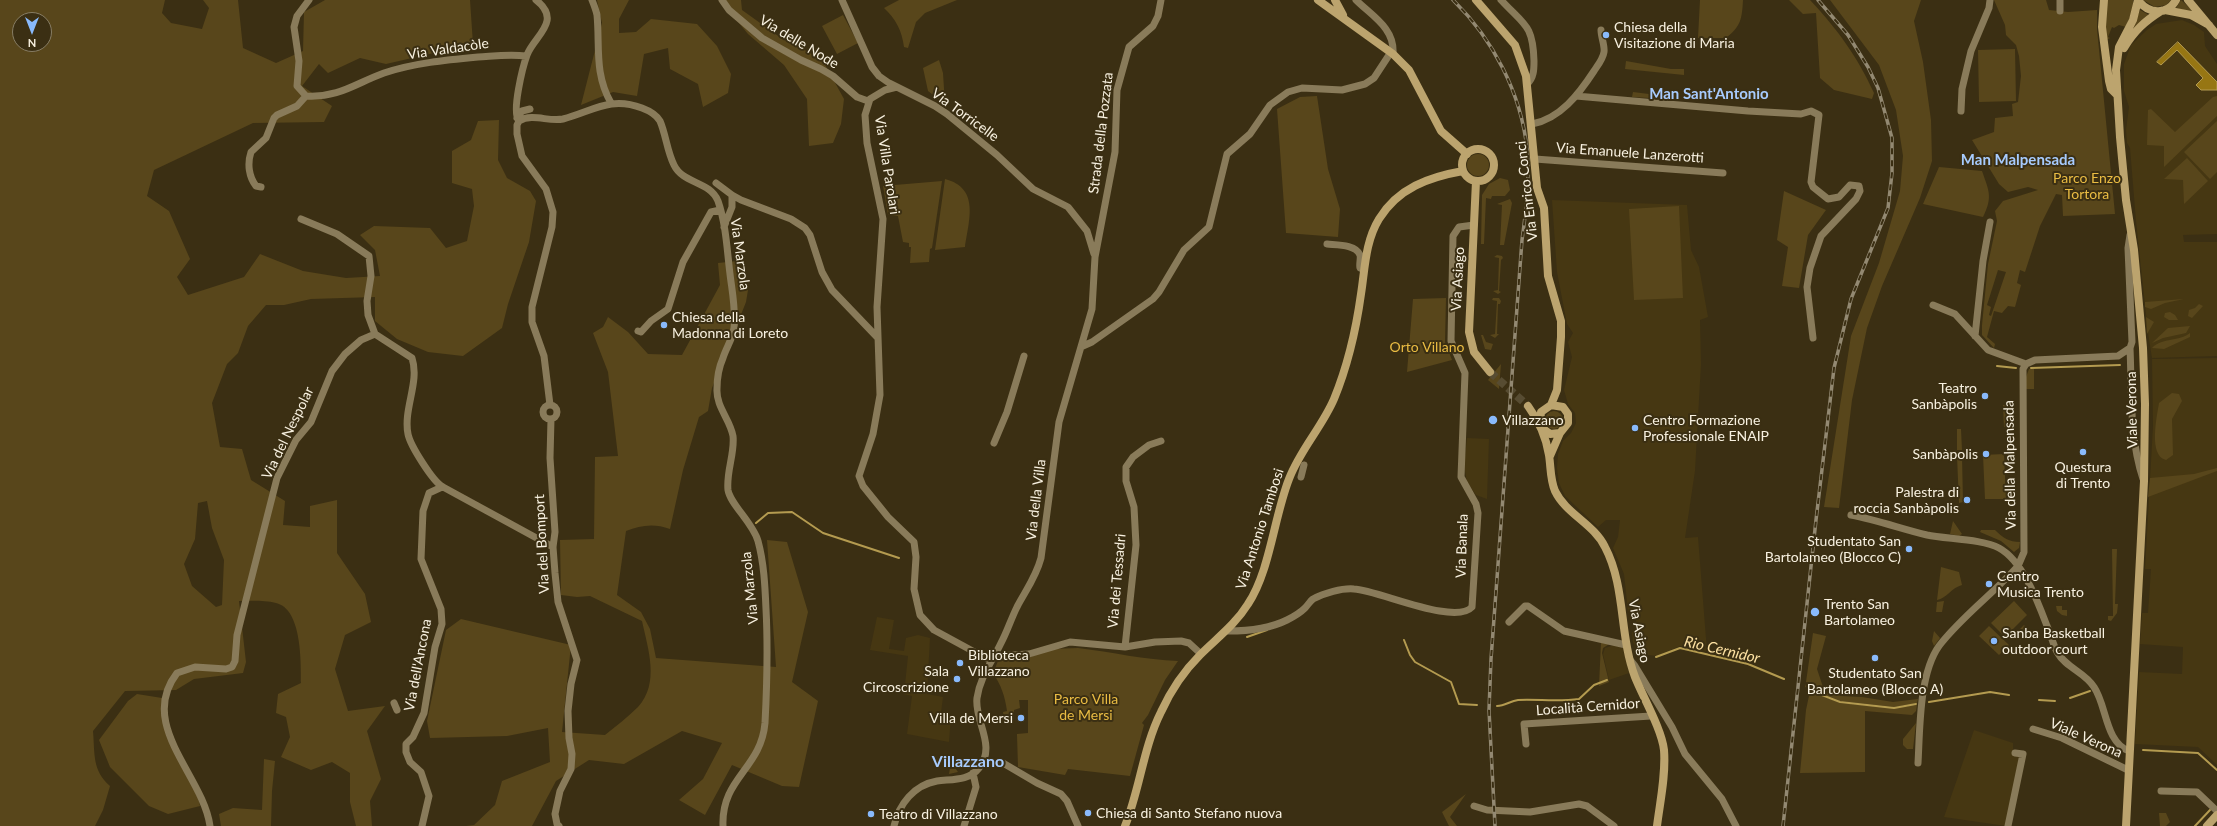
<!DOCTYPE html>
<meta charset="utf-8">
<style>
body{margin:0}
#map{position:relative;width:2217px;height:826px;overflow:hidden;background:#3b2f13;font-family:Lato,sans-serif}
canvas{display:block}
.north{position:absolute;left:12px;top:12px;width:40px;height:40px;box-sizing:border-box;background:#3b2f13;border:1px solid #877d65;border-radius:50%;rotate:180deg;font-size:11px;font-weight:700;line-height:16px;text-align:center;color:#f8f1e0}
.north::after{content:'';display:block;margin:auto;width:14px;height:18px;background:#89bafc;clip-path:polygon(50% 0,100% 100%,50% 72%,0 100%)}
</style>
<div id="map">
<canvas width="2217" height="826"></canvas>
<div class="north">N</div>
</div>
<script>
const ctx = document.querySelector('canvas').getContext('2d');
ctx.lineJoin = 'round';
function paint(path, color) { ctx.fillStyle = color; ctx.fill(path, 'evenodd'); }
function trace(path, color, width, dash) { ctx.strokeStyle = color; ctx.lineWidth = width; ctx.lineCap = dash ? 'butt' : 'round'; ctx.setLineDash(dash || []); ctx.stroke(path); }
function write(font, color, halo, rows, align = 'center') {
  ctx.font = font + ' Lato,sans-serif'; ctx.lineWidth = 4; ctx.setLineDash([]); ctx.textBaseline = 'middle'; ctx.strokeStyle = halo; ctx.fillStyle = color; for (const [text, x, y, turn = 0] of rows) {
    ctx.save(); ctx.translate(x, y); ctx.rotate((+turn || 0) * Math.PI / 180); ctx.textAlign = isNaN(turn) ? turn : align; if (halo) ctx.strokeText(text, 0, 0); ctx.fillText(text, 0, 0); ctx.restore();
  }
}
paint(new Path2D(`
 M2182 20 2194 25 2204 32 2205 46 2217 64V234L2183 235 2184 242H2217V356L2152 358 2148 333 2136 221 2130 148 2127 143 2126 130 2129 107 2124 91V64L2131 45 2147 30 2156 24Z
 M1552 200 1687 205 1691 250 1699 267 1708 317 1700 320 1701 364 1695 471 1685 538 1698 537 1707 651 1680 646 1657 656 1639 654 1633 642 1632 632 1637 631 1635 614 1628 611 1624 574 1613 548 1618 537 1620 520H1606L1598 527 1565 496 1559 483 1557 468 1558 454 1563 441 1571 433 1576 423 1575 413 1568 404 1564 390 1572 357 1568 342 1573 333 1567 324 1557 272Z
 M2217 358V765L2198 747 2135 744 2139 672 2182 674 2183 647 2140 644 2142 613H2148L2151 569H2145L2153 426 2152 359Z
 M1467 438 1489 439 1487 499 1476 495 1467 482 1464 466Z
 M877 617 894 620 889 649 904 651 906 638 918 635 930 638 927 694 943 697 941 713 951 716 949 742 907 734 912 696 904 694 908 656 870 650Z
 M1614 645 1623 648 1629 673 1609 680 1603 654 1605 648Z
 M1974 730 2013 743V750L2019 758 2006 826 1944 817Z`), '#463712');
paint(new Path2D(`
 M0 0H165L162 13 171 23 202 29 209 8 203 0H238L243 48 276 63 303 51 304 12 325 0H470L473 44 386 64 360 58 328 73 319 64 302 86 332 106 324 122 253 123 154 170 147 196 169 211 190 259 177 277 188 295 244 277 260 254 303 271 346 278 380 276 375 250 360 235 374 226 430 228 446 248 467 241 474 206 472 189 452 183V151L471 140 478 121 499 120 498 160 507 178 530 191 536 201 529 242 508 304 502 328 463 356 428 352 397 339 375 321V297L311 299 284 305H266L248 326 238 353 227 364 212 403 220 447 242 449 251 480 285 501 283 525 310 527V506L337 500V553L365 594 371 622 345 635 335 669 348 711 385 706 367 731 381 779 370 801 372 826H356L350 802V773L332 762 311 770 281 757 290 737 286 717 276 713 278 694 301 683C301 662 302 609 276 603 264 600 250 601 239 601L246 662 243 673 194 679 176 690 125 691 93 731C95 754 92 770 110 786L103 810 95 826H0ZM20 20H44V44H20ZM207 501 212 528 224 560 222 605 216 607 192 586 184 564 195 539 198 503Z
 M597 0H629L619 19V33L636 32 651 19 697 24 717 46 731 74 728 93 703 107 698 84 670 69 668 48 644 54 637 96 613 92 581 105 602 23Z
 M720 0H741L742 10 781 38 822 59 844 99 841 124 833 143 809 146 807 99 784 65 748 34Z
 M899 0H957L925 13 916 22 908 48 904 47C902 31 896 19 884 8Z
 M1700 0H1743C1742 19 1741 26 1726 38H1698Z
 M1789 0H1810C1838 30 1857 56 1874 93L1872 99 1834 90 1820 78 1816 13 1803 14Z
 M1830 0H1921L1914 21 1923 62 1931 120 1932 161 1920 198 1882 286 1867 328 1852 400 1839 508 1824 507 1851 336 1879 263 1900 191 1903 156 1896 110 1879 65Z
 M1994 0H2046L2049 10 2068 12 2097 10V29L2115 214 2063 216 2062 195 2056 194 2040 226 2025 272 2020 270 2017 283 2021 285 2015 307 2008 306 2002 313 1994 311 1987 337 1995 344 1994 348 1982 335V325L1988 264 1997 221 1995 211 2003 201 2038 190 2028 187 2008 192 1999 184 1972 140 1994 132 1995 118 2013 116 2012 104 2018 102 2021 76 2019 56 2016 45 2006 35 2005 25ZM1998 270 2006 272 1991 316 1989 315 1991 307 1987 305Z
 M2106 0H2133L2134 7 2126 27 2119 25 2114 28 2112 27 2108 37 2110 38 2106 40 2104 28Z
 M2143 0H2171L2166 5 2155 7Z
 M2181 0 2192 10 2190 12 2176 8Z
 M2140 10 2149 15 2132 30Z
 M843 15 858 43 837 54 822 26Z
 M2015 49 2016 101 1979 102 1978 50Z
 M939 60 943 73 945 104 928 91 923 68Z
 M1626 61 1671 69H1684V75L1625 69Z
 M1633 92 1649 94V98L1632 97Z
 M1317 96 1328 169 1340 209 1338 237 1286 233 1277 109 1300 97Z
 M2217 96V116L2164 167V146L2147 145 2148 110 2151 109 2175 132 2213 97Z
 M2217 121V172L2210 179 2184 152Z
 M1467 165a11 11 0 1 1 22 0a11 11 0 1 1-22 0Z
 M2187 158 2208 181 2184 204 2183 180 2164 179Z
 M1939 167 1982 171C1989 191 1993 197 1983 217L1923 204Z
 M1500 178 1508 180 1510 190 1505 196H1492L1491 199 1486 198 1484 244H1481L1482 195 1489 184Z
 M945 179C980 188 969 220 965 247L935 250Z
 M942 181 932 248 930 249 929 262 910 263 911 247H909V243L903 242 898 216 888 215 883 186Z
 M1784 191 1826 210 1808 235 1799 288 1782 286 1788 247 1777 240Z
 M1510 199 1512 203 1504 245H1500L1502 205 1497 204Z
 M1679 206 1683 298 1634 300 1629 209Z
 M1497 255 1502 256 1503 258 1501 260 1499 291 1501 292 1498 294 1493 291 1498 290 1499 258 1494 257Z
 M737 261 748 290 746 302 712 388 708 411 699 417 683 470 670 529C654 523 641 525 626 531L617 595 641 612 650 629 656 658 776 667 767 540 787 542 808 612 792 682 818 701 799 787 782 786 732 765 705 815 679 800 703 779 722 743 682 731 624 764 589 760 556 781 532 826H466L474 825 495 805 502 781 550 762 548 728 507 736 430 738 427 721 446 630 461 619 571 645 562 732 605 735C616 726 628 717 638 707 660 683 648 649 642 621L590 596 577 597 561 595 560 540 594 539 595 457 618 456 608 372 593 333 603 327 608 317 628 332 648 354 682 355 720 285 718 263Z
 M1446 298 1445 342 1452 360 1407 372 1413 299Z
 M1493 298H1499L1501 301 1500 304H1498L1497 334H1499L1495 338 1490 335 1495 334 1497 301 1492 300Z
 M2184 299 2165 303 2151 309 2145 307V302Z
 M2199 304 2203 306 2192 318 2188 316 2189 310 2195 308Z
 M2170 312 2175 315 2178 320H2169L2164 317 2165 313Z
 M2146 317 2154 322 2147 334Z
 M2190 326 2186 333 2163 338 2152 343 2168 328Z
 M2190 333V337L2164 349 2152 348C2163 337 2179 342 2190 333Z
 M1481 335H1483L1486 342 1493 344 1491 350 1485 349Z
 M1501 364 1499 389 1488 380Z
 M2029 369H2034V389H2026V377Z
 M2172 393 2179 394 2182 401 2172 419 2173 455 2166 460C2148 456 2157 416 2159 403Z
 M2003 405H2006L2007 427H2004Z
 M1545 420a9 9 0 1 1 18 0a9 9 0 1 1-18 0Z
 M1957 429H1961L1962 450H1957Z
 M2004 454 2006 499H1985L1983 455Z
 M1957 456H1962L1963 502 1959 503Z
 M2217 468V471L2148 497 2150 478 2194 474Z
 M1953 521 1962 534 1959 536 1950 534Z
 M1981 530H1995C2003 538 2009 542 2020 542L2019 548 2014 552 2001 541 1980 532Z
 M2112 549H2117L2115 604H2118L2117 613 2111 621 2108 620V616H2113Z
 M1941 567 1959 572 1962 585C1951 588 1947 598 1937 600Z
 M1944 601 1942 612H1936L1937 602Z
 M2014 601 2027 615 2005 637 1991 623Z
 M2056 606H2062V610H2067V616L2062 615 2057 611Z
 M2024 625 2029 631 2020 640 2014 635Z
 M1989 626 2009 645 1999 655 1979 636Z
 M1934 631 1940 638 1934 646 1932 641Z
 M1813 633 1826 636 1817 669 1824 690 1841 696 1862 697 1893 702 1918 699 1917 703 1894 707 1840 701 1805 687 1806 684 1814 686 1806 682Z
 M1601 642 1611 643 1603 648 1602 653 1609 682 1599 686Z
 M1078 648C1112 652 1145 660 1178 661L1165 680 1148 715 1142 723 1144 725 1130 776 1068 769 1065 775 1018 767 1017 735V734L1028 733V700H1019L1020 708 1014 710V719H1004L1003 712 1007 711C1005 696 1001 685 993 673L998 661 1030 657 1051 649Z
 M1810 691 1840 703 1894 708 1917 705 1916 711 1912 715 1865 711V772L1800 773 1806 710Z
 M137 694 162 698V708L199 801 200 806 168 814 149 806 110 767 99 740 128 701Z
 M1916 723 1913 749H1907L1903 745V739Z
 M264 759 275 761 272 791 271 826H221L219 814 233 808 262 810Z
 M951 762 958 772 949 774Z
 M1466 794 1450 817 1457 826H1449L1442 812Z
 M2159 813H2166L2170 822 2166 826H2160Z`), '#58461b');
const water = new Path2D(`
 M2178 42 2217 82V90H2201L2196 85 2203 78 2177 50 2161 65 2157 62Z`);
paint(water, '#977613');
trace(water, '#b49b50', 1);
trace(new Path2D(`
 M1997 366 2016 368
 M2031 368 2120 365
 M756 523 768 513 792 512 823 533 899 558
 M1247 637 1267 630
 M1404 640 1410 655 1415 662 1451 682 1459 704 1477 705
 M1656 657 1680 648 1748 664 1784 679
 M1809 690 1840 702 1894 708 1916 704
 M2070 698 2090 691
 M2039 700 2055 701
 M1929 702 1990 692 2009 695
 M1497 706C1505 706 1510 701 1518 700 1538 699 1558 702 1579 699L1594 685 1607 680
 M2143 750 2198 753 2217 770
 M2195 826 2210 810`), '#b49b50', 2);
trace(new Path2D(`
 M1490 372 1528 406`), '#574c32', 8, [8, 4]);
trace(new Path2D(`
 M592 0C594 5 596 10 597 15 600 46 594 73 611 103
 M722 0 729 10 762 38 801 60 821 69 833 76 857 97 868 101
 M842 0 872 67 879 76 889 83 935 106 947 114 997 155 1033 189 1068 207 1087 231 1094 254
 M1356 0C1372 16 1395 28 1393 54
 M1501 0C1524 25 1533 24 1534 61 1534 69 1534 78 1527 84
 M2060 0V11
 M897 87 885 90 870 99 865 115 867 143 883 219 877 307 880 395 873 434 859 476 863 486 888 517 914 542 916 557 914 589 920 615 934 630 991 661
 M306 96 297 86 299 61 294 27 297 16 309 0
 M1576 96 1748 111 1801 114 1811 111 1819 115 1811 182 1813 187 1828 199 1839 197 1850 185 1859 186 1860 191 1856 199 1821 236 1810 268 1807 287 1813 338
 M1961 111 1962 89 1971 51 1989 8 1990 0
 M517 118 522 111 530 109
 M519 121C533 113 548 122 563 119 593 111 610 96 642 108 650 111 656 114 660 121 666 135 667 151 674 165 683 184 710 181 718 201 726 224 727 250 730 274 732 291 736 310 734 328 733 338 726 348 723 358 719 367 717 379 717 389 716 407 730 419 733 436 735 453 726 472 728 490 730 504 753 523 758 541 764 563 765 586 766 609 768 647 767 685 765 723 761 769 721 778 723 826
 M519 121 517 125V134L522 156 546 189 553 212 552 227 532 307V322L544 356 550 405
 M519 121C511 113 523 66 527 55 534 36 563 21 536 0
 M1532 124C1560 119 1579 94 1594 71 1598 65 1603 59 1604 52 1605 46 1601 37 1601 30
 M1535 159 1723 173
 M716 183 732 195
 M261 187 256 186C249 177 247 164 251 152L266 138 274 118 277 115 297 106 306 96C339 98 356 83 384 73 414 63 446 60 478 57 495 56 509 54 526 56
 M301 219 337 234 369 256 371 276 367 301 368 315 375 334
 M724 227 732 207V195L741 200 791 219 805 228 810 235 822 272 832 290 877 337
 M2130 235 2128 248 2132 342 2130 348C2132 391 2129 437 2143 479
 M1327 244C1336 245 1356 244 1360 255 1361 259 1359 264 1360 268L1364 269
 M1933 305 1955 314 1988 350 2026 364
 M638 331 641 332 651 321 668 309 683 262 711 212 720 210
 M1975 336 1983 261 1990 222
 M1083 346 1092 342 1153 299 1159 292 1184 250 1209 227 1227 154 1250 134 1270 105 1288 92 1302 88 1342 90 1365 84 1374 78 1391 52
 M543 412a7 7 0 1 1 14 0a7 7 0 1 1-14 0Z
 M551 419 550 458 555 532 553 547 555 573 558 602 577 660 571 684 568 711 569 738 572 754 571 769 560 791 555 814 557 824 559 826
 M994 443 1007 412 1024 356
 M1301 477 1304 465
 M1851 515C1877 520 1902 529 1927 535 1946 539 1983 539 1999 548 2023 561 2038 602 2047 626 2051 635 2053 644 2057 652 2066 668 2085 672 2094 687 2107 706 2105 742 2129 751
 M1509 622 1525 606H1528L1564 631 1626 645
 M1228 631C1248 631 1269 629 1287 620 1293 617 1300 613 1305 608 1308 605 1310 601 1313 599 1324 593 1342 588 1354 589 1378 590 1455 626 1472 607L1478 513 1476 504 1461 477 1465 373 1451 341 1453 236 1459 227 1474 225
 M1125 647 1136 545 1134 507 1126 481V467L1133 457 1149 445 1161 441
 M995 656 1029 654 1070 642 1125 647 1155 642 1181 641 1189 643 1201 654
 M1631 661 1635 666 1672 727 1685 754 1722 799 1736 826
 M394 703 397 710
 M2033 729 2062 738 2128 770
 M1526 744 1524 724 1651 716
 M984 762 1003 763 1037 783 1061 794 1067 801 1078 826
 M1918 763C1920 729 1919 674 1939 646 1960 618 1994 593 2018 566L2024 552 2023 369 2026 364 2035 360 2118 356 2130 348
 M2161 791 2197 792 2217 811
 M1474 806 1487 810 1530 812 1579 804 1587 806 1614 826
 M210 826C203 775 137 725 177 673L195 667 226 669 232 667 235 661 237 635 277 478 296 440 311 422 332 371 345 354 361 340 375 334 412 358C420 382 403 409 408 434 410 445 433 482 443 487 479 507 516 527 553 547
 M422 826 429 796 421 772 410 762 406 752V744L413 737 424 713 435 647 442 624 441 609 421 559 423 511 429 493 442 487
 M894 826C899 804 914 785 937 781 952 779 969 781 979 768 997 746 974 721 977 698 980 677 992 662 1001 643 1007 632 1011 619 1017 607 1026 590 1036 577 1041 558L1059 422 1092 309 1095 257 1115 152 1117 90 1129 47 1153 26 1158 16 1161 0
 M964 826 976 787 973 773
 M2008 826 2023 754 2015 753`), '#897b5a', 7);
trace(new Path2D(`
 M1318 0 1393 54 1409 70 1441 131 1467 154
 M1335 0 1343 15
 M1476 0 1515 45 1526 76 1537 188 1544 208 1548 276 1561 321V337L1557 390 1551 405
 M2104 0 2102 27 2109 81 2111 89 2117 95
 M2138 0C2148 14 2167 16 2176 0
 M2188 0 2217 35
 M2165 10 2191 15 2209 25
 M2124 48C2134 31 2145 21 2161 11
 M1462 165a16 16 0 1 1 32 0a16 16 0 1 1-32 0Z
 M1476 181 1469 332 1474 352 1490 372
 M1528 406C1539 421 1546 437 1549 455 1551 468 1550 479 1555 491 1566 514 1594 524 1605 547 1626 587 1619 635 1635 677 1643 697 1662 730 1664 750 1666 775 1660 802 1657 826
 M1540 423 1541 412 1551 405 1563 407 1568 414V423L1560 433 1550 434 1542 428
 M1550 456 1560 433
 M1125 826C1140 789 1143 748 1161 712 1171 690 1184 671 1200 655 1217 638 1235 625 1248 604 1270 571 1274 517 1289 479 1300 450 1322 427 1334 399 1348 365 1356 330 1361 294 1365 269 1365 242 1379 219 1398 188 1429 177 1463 171
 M2126 826 2144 481 2145 404 2143 348 2134 250 2126 200 2120 137 2116 70 2119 47 2133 20 2138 0
 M2207 826 2217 815`), '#bca46e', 8);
const rail = new Path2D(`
 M1453 0C1493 39 1521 93 1527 149 1530 179 1526 211 1522 240L1491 659 1489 710 1495 826
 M1783 826 1816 520 1834 368 1851 299 1888 208 1892 173V138L1878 88 1868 67 1848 35 1818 0`);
trace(rail, '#938972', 3.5);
trace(rail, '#3b2f13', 2, [6]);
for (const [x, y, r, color] of [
 [1606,35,4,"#89bafc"],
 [664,325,4,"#89bafc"],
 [1985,396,4,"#89bafc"],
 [1493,420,5,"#89bafc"],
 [1635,428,4,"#89bafc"],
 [2083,452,4,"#89bafc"],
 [1986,454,4,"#89bafc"],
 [1967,500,4,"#89bafc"],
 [1909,549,4,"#89bafc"],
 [1989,584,4,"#89bafc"],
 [1815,612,5,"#89bafc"],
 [1994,641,4,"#89bafc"],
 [1875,658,4,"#89bafc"],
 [960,663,4,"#89bafc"],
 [957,679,4,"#89bafc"],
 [1021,718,4,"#89bafc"],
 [1088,813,4,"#89bafc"],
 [871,814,4,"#89bafc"]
]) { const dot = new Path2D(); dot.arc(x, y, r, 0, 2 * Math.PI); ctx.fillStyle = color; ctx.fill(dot); trace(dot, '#3b2f13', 1.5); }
write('14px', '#f8f1e0', '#3b2f13', [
 ["Chiesa della",1614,27],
 ["Visitazione di Maria",1614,43],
 ["Chiesa della",672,317],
 ["Madonna di Loreto",672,333],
 ["Teatro",1977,388,"right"],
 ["Sanbàpolis",1977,404,"right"],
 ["Villazzano",1502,420],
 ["Centro Formazione",1643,420],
 ["Professionale ENAIP",1643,436],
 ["Sanbàpolis",1978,454,"right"],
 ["Questura",2083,467,"center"],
 ["di Trento",2083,483,"center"],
 ["Palestra di",1959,492,"right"],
 ["roccia Sanbàpolis",1959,508,"right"],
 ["Studentato San",1901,541,"right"],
 ["Bartolameo (Blocco C)",1901,557,"right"],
 ["Centro",1997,576],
 ["Musica Trento",1997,592],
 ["Trento San",1824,604],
 ["Bartolameo",1824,620],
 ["Sanba Basketball",2002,633],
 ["outdoor court",2002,649],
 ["Biblioteca",968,655],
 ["Villazzano",968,671],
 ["Sala",949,671,"right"],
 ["Circoscrizione",949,687,"right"],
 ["Studentato San",1875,673,"center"],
 ["Bartolameo (Blocco A)",1875,689,"center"],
 ["Villa de Mersi",1013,718,"right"],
 ["Chiesa di Santo Stefano nuova",1096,813],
 ["Teatro di Villazzano",879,814]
], 'left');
write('14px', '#f8f1e0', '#3b2f13', [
 ["Via delle Node",799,42,31],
 ["Via Valdacòle",448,49,-8],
 ["Via Torricelle",965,115,36],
 ["Strada della Pozzata",1101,133,-83],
 ["Via Emanuele Lanzerotti",1630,153,4],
 ["Via Villa Parolari",887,165,81],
 ["Via Enrico Conci",1527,191,-97],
 ["Via Marzola",740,254,82],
 ["Via Asiago",1458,279,-87],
 ["Viale Verona",2132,410,-91],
 ["Via del Nespolar",288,433,-64],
 ["Via della Malpensada",2010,465,-91],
 ["Via della Villa",1036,500,-83],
 ["Via Antonio Tambosi",1260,529,-72],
 ["Via del Bomport",542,544,-93],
 ["Via Banala",1462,546,-88],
 ["Via dei Tessadri",1117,581,-85],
 ["Via Marzola",750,588,-96],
 ["Via Asiago",1639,631,79],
 ["Via dell'Ancona",418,665,-79],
 ["Località Cernidor",1588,707,-4],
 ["Viale Verona",2086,738,24]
]);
write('14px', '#eabc43', '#3b2f13', [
 ["Parco Enzo",2087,178],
 ["Tortora",2087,194],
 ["Orto Villano",1427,347],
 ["Parco Villa",1086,699],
 ["de Mersi",1086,715]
]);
write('bold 15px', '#a7cbfd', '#3b2f13', [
 ["Man Sant'Antonio",1709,94],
 ["Man Malpensada",2018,160]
]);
write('italic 15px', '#fde1a2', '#3b2f13', [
 ["Rio Cernidor",1722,650,13]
]);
write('bold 16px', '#a7cbfd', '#3b2f13', [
 ["Villazzano",968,762]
]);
</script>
